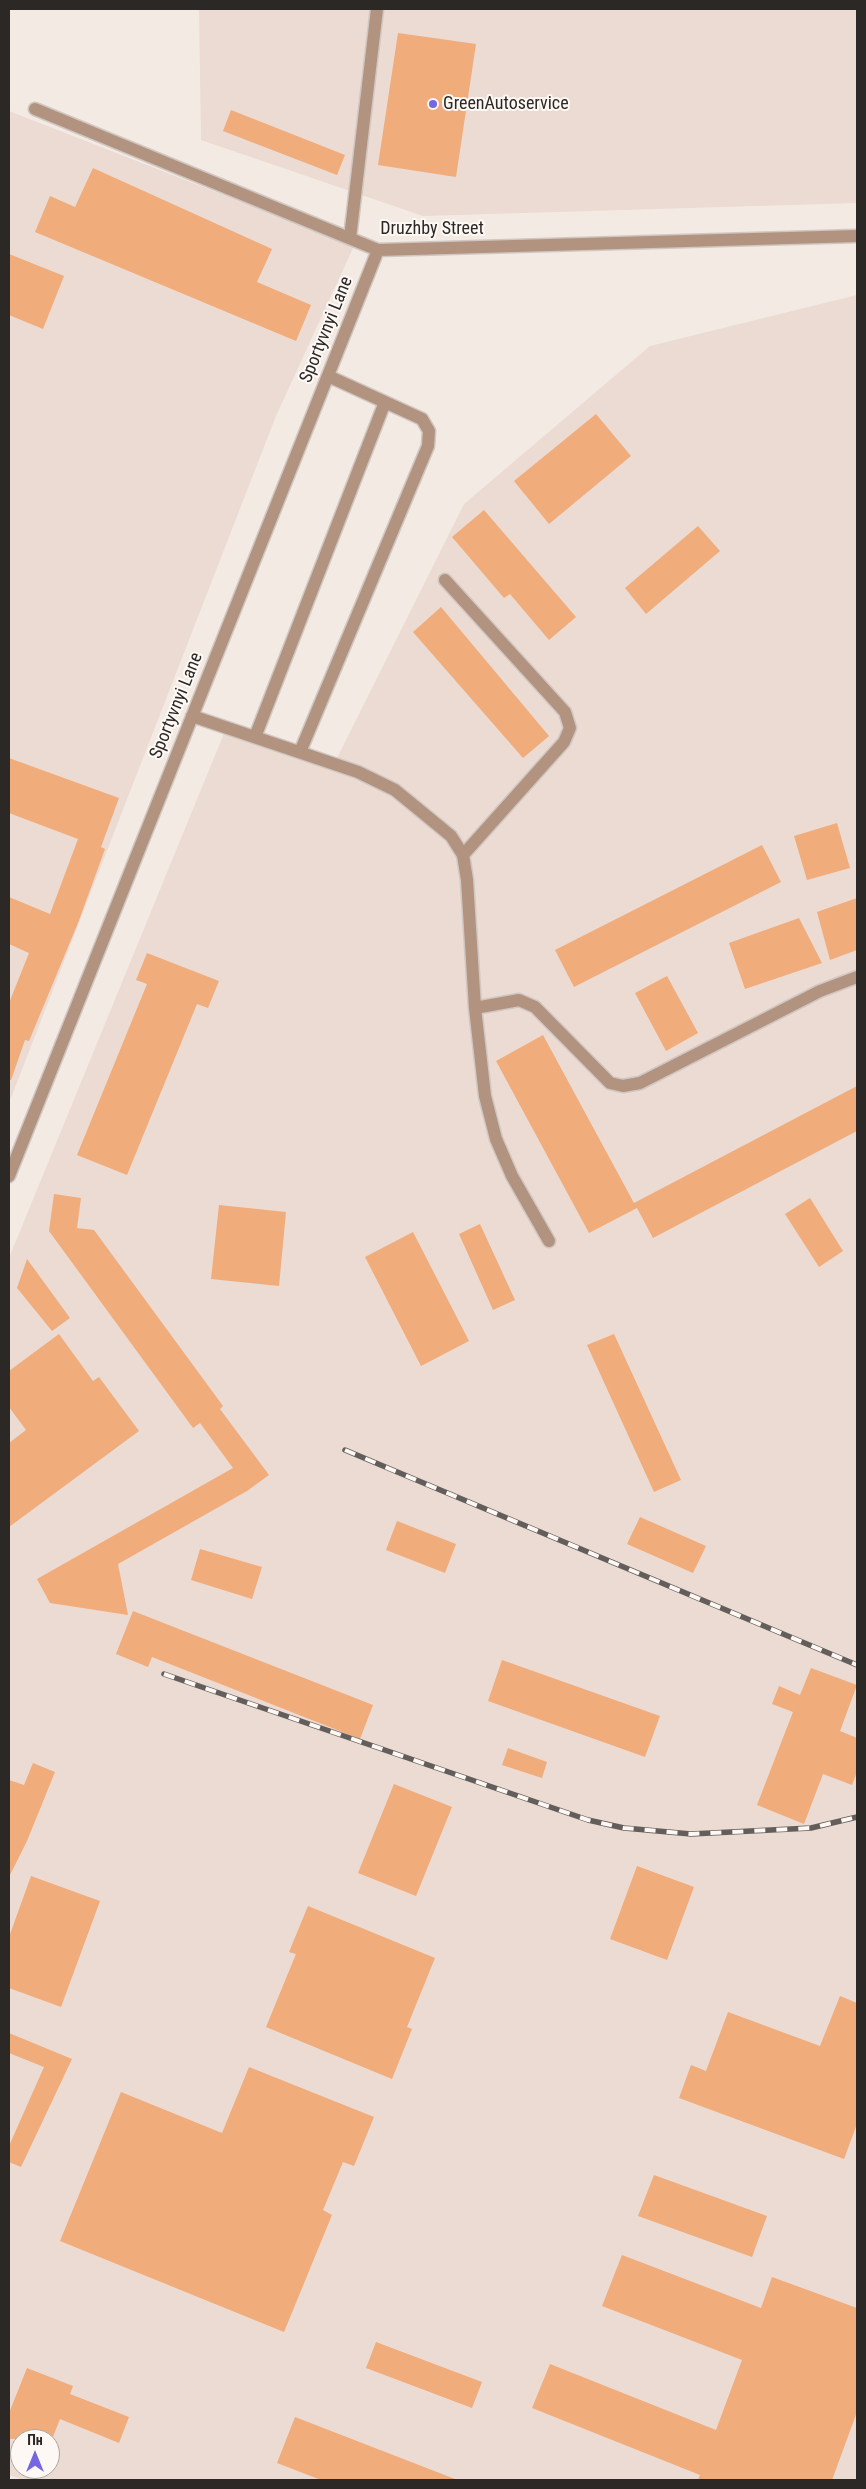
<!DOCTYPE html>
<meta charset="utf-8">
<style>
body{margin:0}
#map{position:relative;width:866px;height:2489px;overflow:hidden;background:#f4eae4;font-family:"Roboto Condensed",sans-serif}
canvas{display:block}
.frame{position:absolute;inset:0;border:10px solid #2b2826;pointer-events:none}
.north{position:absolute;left:10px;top:2429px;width:50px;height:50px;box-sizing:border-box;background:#fef8f5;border:1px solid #aaa5a2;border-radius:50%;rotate:0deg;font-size:14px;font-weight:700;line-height:20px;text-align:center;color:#2b2826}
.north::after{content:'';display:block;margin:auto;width:18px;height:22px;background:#7566e1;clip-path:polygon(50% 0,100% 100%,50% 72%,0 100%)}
</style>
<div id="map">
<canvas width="866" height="2489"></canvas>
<div class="frame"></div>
<div class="north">Пн</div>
</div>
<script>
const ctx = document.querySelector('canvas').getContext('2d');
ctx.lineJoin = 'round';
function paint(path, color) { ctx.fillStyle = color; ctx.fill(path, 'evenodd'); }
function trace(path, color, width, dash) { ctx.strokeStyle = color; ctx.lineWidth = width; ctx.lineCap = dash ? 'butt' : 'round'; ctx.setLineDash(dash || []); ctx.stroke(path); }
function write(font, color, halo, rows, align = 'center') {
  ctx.font = font + ' "Roboto Condensed",sans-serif'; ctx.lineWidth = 4; ctx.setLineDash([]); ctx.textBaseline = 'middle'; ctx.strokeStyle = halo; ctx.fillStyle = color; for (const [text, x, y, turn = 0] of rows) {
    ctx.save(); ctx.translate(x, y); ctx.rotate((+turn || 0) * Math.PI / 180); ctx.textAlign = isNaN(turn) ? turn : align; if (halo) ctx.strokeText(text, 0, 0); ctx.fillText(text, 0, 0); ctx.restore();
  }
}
paint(new Path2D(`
 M199 9H857V203L423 216 201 140Z
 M9 111 354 246 276 416 9 1103Z
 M857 295V2480H24L9 2475V1258L225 731 333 766 464 504 650 346ZM20 2439H50V2469H20Z`), '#ebdbd2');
paint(new Path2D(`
 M398 33 476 44 456 177 378 165Z
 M231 110 345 155 337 175 223 131Z
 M93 168 272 249 257 282 311 305 296 341 35 232 50 196 75 207Z
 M9 254 64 276 43 329 9 315Z
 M596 414 631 456 549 524 514 481Z
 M484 510 576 617 549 640 510 594 504 598 452 537Z
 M698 526 720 551 646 614 625 588Z
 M441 607 549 736 523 758 413 632Z
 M9 758 119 798 101 847 105 849 78 923 29 1041 25 1040 11 1080H9V1003L29 953 9 944V897L50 914 78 839 9 813Z
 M837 823 850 868 807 880 794 836Z
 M762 845 781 882 574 987 555 950Z
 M857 898V950L830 960 817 912Z
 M799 918 822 963 745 989 729 943Z
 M147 953 219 981 208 1008 197 1004 127 1175 77 1155 147 984 136 980Z
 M667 976 698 1033 666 1051 635 993Z
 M543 1035 634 1203 857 1086V1131L653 1238 637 1208 589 1233 496 1061Z
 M54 1194 81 1198 77 1228 94 1230 223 1406 220 1409 269 1475 247 1491 118 1564 128 1615 50 1603 37 1579 233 1468 200 1423 193 1428 49 1231Z
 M810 1198 843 1251 819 1267 785 1214Z
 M219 1205 286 1212 279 1286 211 1279Z
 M480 1224 515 1300 493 1310 459 1234Z
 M413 1232 469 1341 421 1366 365 1257Z
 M27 1259 70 1318 52 1331 17 1288Z
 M59 1334 93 1381 99 1377 139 1431 9 1527V1443L26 1430 9 1407V1371Z
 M614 1334 681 1480 654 1492 587 1345Z
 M640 1517 706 1546 693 1573 627 1544Z
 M397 1521 456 1544 445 1573 386 1550Z
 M200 1549 262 1567 252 1599 191 1580Z
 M133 1611 373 1705 360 1739 152 1657 148 1667 116 1654Z
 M502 1660 660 1716 645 1757 488 1701Z
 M811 1668 857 1685 840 1731 857 1738V1772L852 1785 823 1774 804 1824 757 1805 793 1712 772 1704 779 1686 800 1695Z
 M508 1748 547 1762 542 1778 502 1765Z
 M33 1763 55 1772 27 1841 9 1877V1780L24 1785Z
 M394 1784 452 1807 416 1896 358 1873Z
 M637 1866 694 1887 667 1960 610 1939Z
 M31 1876 100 1901 61 2007 9 1988V1937Z
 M308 1906 435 1958 407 2027 412 2029 392 2079 266 2027 296 1954 289 1952Z
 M840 1996 857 2003V2124L844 2159 679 2098 691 2065 706 2071 728 2012 820 2046Z
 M9 2033 72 2059 21 2167 9 2162V2146L44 2067 9 2053Z
 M249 2067 374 2117 354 2166 343 2162 323 2210 332 2215 284 2332 60 2241 121 2092 222 2133Z
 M654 2175 767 2216 752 2257 638 2216Z
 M622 2255 761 2308 772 2277 857 2308V2412L832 2480H698L700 2475 532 2408 550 2364 716 2430 742 2360 602 2306Z
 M376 2342 482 2382 472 2408 366 2368Z
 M27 2368 73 2386 70 2394 129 2417 119 2443 60 2419 52 2439H9V2413Z
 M295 2417 455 2479V2480H321L277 2463Z`), '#f1ac7b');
const minor = new Path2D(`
 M35 109 378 250 857 236
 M350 238 377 9
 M445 580 565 712 570 728 564 742 463 855
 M192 716 358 772 395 790 451 836 463 855 467 880 475 1008 485 1096 496 1139 512 1176 549 1241
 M255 737 385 402
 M300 752 428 446 429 431 422 419 328 376
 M475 1008 519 1000 535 1007 610 1083 623 1086 640 1083 820 991 857 977
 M9 1176 378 250`);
trace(minor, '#d0c7c2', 15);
trace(minor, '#b2937f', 12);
const rail = new Path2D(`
 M345 1450 857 1665
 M164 1674 588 1820 624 1828 691 1834 811 1828 857 1817`);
trace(rail, '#635e5b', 5.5);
trace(rail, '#fef8f5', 4, [11]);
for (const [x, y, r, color] of [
 [433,104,5,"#7566e1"]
]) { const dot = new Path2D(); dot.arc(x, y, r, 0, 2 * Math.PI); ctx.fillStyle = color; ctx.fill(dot); trace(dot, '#fef8f5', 2); }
write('18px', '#2b2826', '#fef8f5', [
 ["GreenAutoservice",443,104]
], 'left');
write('18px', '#2b2826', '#fef8f5', [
 ["Druzhby Street",432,229],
 ["Sportyvnyi Lane",327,330,-68],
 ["Sportyvnyi Lane",177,706,-68]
]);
</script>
